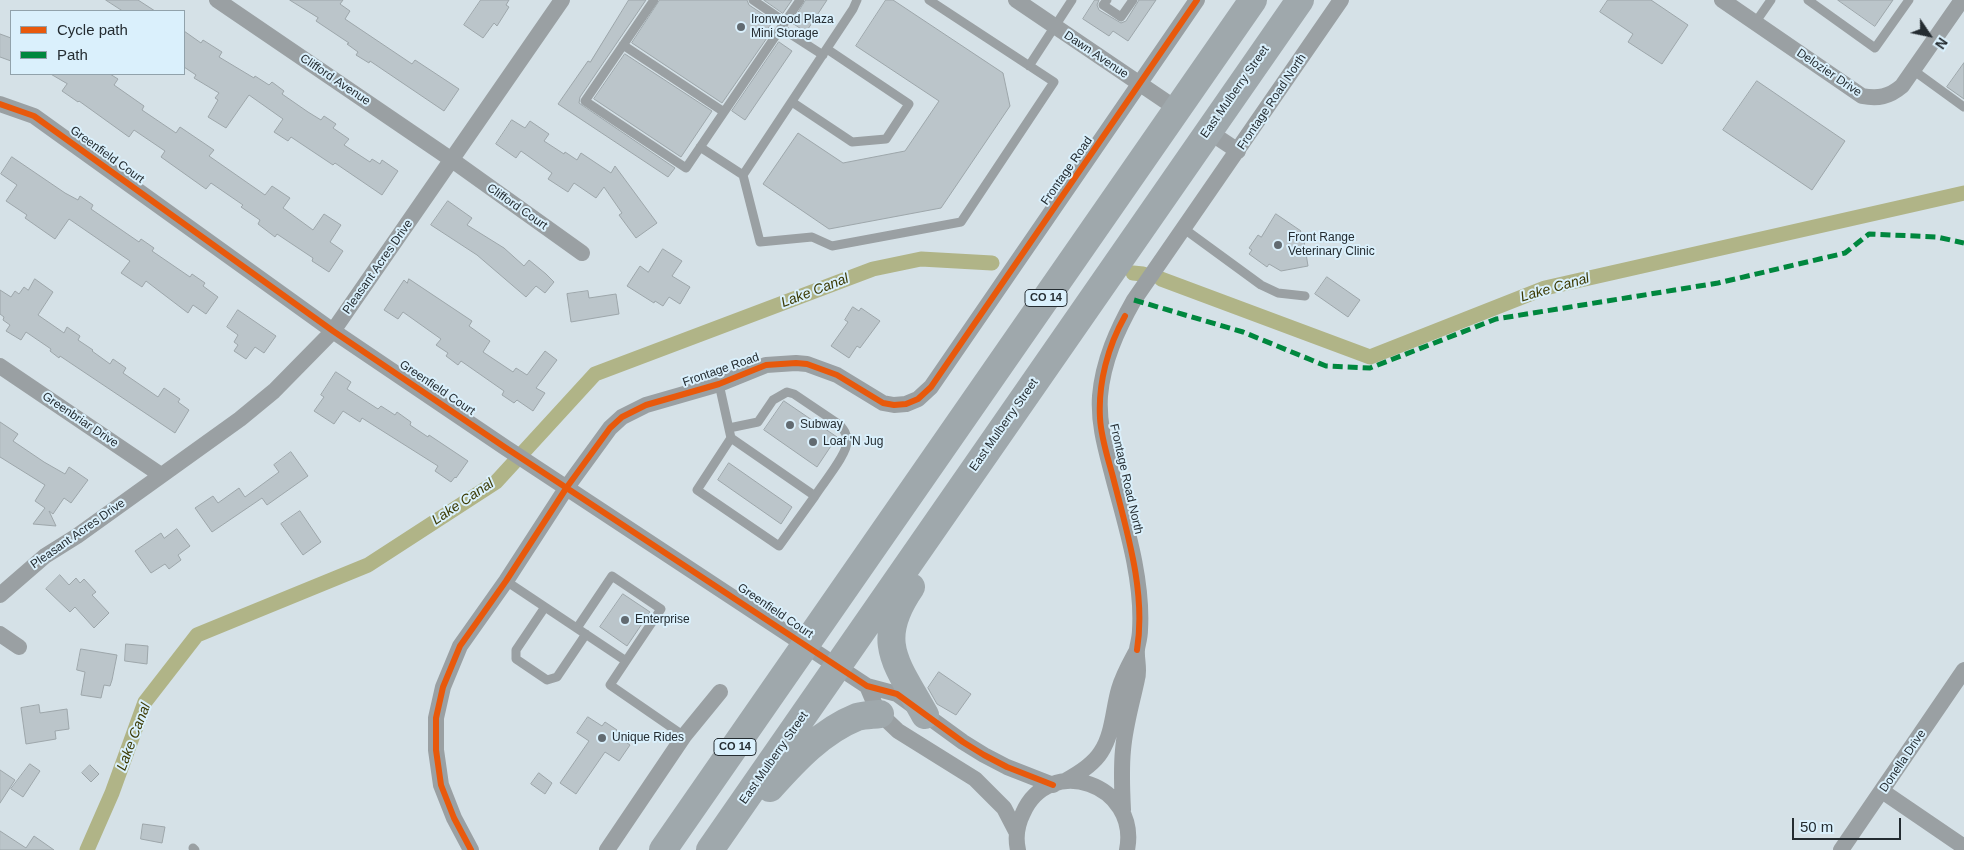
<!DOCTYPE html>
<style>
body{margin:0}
#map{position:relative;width:1964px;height:850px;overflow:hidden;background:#d5e1e7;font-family:Arial,sans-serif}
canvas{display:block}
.legend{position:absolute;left:10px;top:10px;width:175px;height:65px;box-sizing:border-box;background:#daf0fc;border:1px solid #91a2ab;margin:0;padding:6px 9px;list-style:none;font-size:15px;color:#242c31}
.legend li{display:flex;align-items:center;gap:10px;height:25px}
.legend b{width:25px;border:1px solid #91a2ab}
.north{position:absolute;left:1904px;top:10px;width:50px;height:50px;-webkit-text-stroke:4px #daf0fc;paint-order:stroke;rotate:124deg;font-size:14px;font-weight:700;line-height:20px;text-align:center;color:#242c31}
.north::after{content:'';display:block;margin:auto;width:18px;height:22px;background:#242c31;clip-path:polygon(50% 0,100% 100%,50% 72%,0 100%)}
.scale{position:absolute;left:1792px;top:818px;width:109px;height:22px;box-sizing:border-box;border:2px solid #242c31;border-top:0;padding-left:6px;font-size:15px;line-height:18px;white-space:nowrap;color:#242c31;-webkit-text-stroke:4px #daf0fc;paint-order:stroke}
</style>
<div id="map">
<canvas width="1964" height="850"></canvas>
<ul class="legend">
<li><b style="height:6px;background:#e8590c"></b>Cycle path</li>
<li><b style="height:6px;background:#00873e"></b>Path</li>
</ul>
<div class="north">N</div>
<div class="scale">50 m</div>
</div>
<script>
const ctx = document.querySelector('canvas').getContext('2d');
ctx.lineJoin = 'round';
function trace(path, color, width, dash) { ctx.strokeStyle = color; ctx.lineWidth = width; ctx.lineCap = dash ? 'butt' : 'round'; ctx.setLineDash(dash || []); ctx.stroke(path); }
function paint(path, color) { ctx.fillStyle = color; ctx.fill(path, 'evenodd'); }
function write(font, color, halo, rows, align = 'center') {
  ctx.font = font + ' Arial,sans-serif'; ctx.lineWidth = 4; ctx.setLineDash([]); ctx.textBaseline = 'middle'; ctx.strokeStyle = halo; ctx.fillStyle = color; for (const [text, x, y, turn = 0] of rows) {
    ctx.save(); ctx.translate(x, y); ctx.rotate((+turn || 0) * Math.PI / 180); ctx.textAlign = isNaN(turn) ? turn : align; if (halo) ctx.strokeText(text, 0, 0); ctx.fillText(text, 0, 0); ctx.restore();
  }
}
trace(new Path2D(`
 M1133 273 1143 274
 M1161 279 1370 357 1545 288 1964 193
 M87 850 112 793 145 702 197 635 368 565 496 482 595 374 873 269 921 259 992 263`), '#b0b487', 15);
const building = new Path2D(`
 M106 0H138L155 11H123Z
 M290 0H343L340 4 350 11 345 19 412 64 415 60 459 89 444 111 370 61 369 63 356 55 358 52 347 44 349 43 316 21 318 18Z
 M481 0H509L506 5 509 7 497 26 494 23 483 38 464 25Z
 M629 0H646L580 97 579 103 675 168 668 177 558 104 588 61 590 62Z
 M660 0H747L749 5 773 21 765 33 769 35 722 103 632 43Z
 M764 0H792L783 13Z
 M806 0H827L806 32 792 23Z
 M886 0H893L1003 73 1010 106 941 208 829 229 763 184 798 133 843 163 905 151 939 101 856 46Z
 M1095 0H1099L1097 5 1099 10 1121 23 1126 21 1139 0H1156L1128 41 1113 31 1109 36 1083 19Z
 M1608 0H1651L1688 25 1662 64 1628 42 1633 34 1600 12Z
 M1838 0H1893L1875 26Z
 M184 31 201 43 203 40 222 52 219 57 254 78 255 76 269 85 272 82 284 91 282 94 308 112 321 120 324 116 336 124 333 128 349 139 344 145 370 162 372 159 380 164 382 160 398 171 382 195 335 163 333 165 291 137 288 141 274 132 283 119 249 95 226 128 208 117 218 100 215 98 219 93 194 78 196 75 184 67Z
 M0 34 11 38V61L0 57Z
 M779 42 792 51 745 120 732 111Z
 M625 54 712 111 681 157 594 99Z
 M1964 63V99L1947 87Z
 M51 74H110L118 79 114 85 144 106 142 110 176 133 180 127 214 150 209 156 265 195 272 186 290 198 283 208 313 230 324 214 341 225 330 242 343 251 329 272 312 261 313 258 277 234 275 237 258 224 260 220 241 207 243 205 211 183 206 189 161 157 165 151 134 130 129 137 79 101 78 102 62 91 67 84Z
 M1757 81 1845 141 1812 190 1723 130Z
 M512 120 525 128 530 121 549 134 544 141 564 154 565 152 577 160 581 153 611 173 615 166 657 223 636 238 619 215 622 213 604 187 596 198 574 183 568 192 548 179 552 173 521 151 516 158 496 144Z
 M12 157 65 193 78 200 80 196 93 205 91 209 139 242 141 239 154 248 152 251 190 277 192 274 205 283 203 286 218 297 206 314 193 305 188 313 146 281 142 287 121 273 130 261 69 219 55 239 25 218 27 215 6 201 17 185 1 174Z
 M448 201 472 218 467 225 504 248 524 266 529 260 546 274 554 282 545 293 536 286 526 297 477 255 431 225Z
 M1276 214 1301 231 1297 237 1304 241 1308 266 1281 271 1269 264 1267 267 1249 254 1252 250 1249 248 1258 235 1261 237Z
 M663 249 682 261 672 276 690 287 680 304 669 297 663 306 655 301 654 303 627 286 640 266 648 272Z
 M1327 277 1360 300 1348 317 1315 294Z
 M35 279 53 292 38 315 64 333 67 327 80 336 78 340 93 350 92 351 110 364 113 359 126 368 123 373 158 397 164 388 180 399 178 402 189 410 175 433 60 356 59 358 50 351 51 349 26 332 21 340 6 331 10 325 3 320 4 317 0 314V290L11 297 15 291 19 294 24 287 28 290Z
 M409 279 472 321 469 326 490 341 483 352 513 372 516 368 527 375 545 351 557 360 536 388 545 393 533 411 517 400 514 403 502 395 504 391 461 361 458 365 446 356 448 353 436 345 441 339 403 312 398 319 384 310 404 280 407 283Z
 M588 291 589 298 616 294 619 314 571 322 567 294Z
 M853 307 859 311 861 308 880 321 860 348 857 346 849 358 831 346 848 322 845 320Z
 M238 310 276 336 264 353 255 347 246 359 234 351 238 345 234 342 238 335 227 327Z
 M336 372 351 382 347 389 378 409 381 406 395 415 397 412 411 422 410 425 428 437 429 435 468 461 456 478 455 477 451 482 435 471 438 466 362 418 360 422 343 411 334 424 314 411 324 397 321 395Z
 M784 401 837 437 817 467 764 430Z
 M0 422 18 434 13 441 44 462 65 474 69 467 88 480 71 503 64 498 53 514 49 511 56 526 33 524 45 508 35 501 45 485 0 457Z
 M291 452 308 476 267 505 262 498 212 532 195 508 213 496 218 503 239 488 245 497 279 472 274 465Z
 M729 463 792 507 781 524 718 480Z
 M300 511 321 542 303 555 281 524Z
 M177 529 190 546 178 555 181 560 169 569 165 564 151 573 135 551 161 533 164 538Z
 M60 575 69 585 76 578 80 583 84 579 96 592 92 595 109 613 94 628 75 607 70 612 46 589Z
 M623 594 650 612 627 646 600 627Z
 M126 644 148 646 147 664 125 661Z
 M81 649 117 655 112 680 110 686 104 685 101 698 81 695 85 672 77 670Z
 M939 672 971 694 956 715 937 704 928 688Z
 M39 705 40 713 67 709 69 729 55 731 56 739 26 744 21 708Z
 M588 717 602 726 605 722 617 730 614 734 630 745 619 761 605 752 576 794 560 783 589 741 577 733Z
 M30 764 40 771 23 797 11 789Z
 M90 765 99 774 91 782 82 773Z
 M0 770 15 780 0 803Z
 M539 773 552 783 545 794 531 784Z
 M143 824 165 827 162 843 141 839Z
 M0 831 26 848 34 836 54 850H0Z`);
paint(building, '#bbc5ca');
trace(building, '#9da6aa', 1);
trace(new Path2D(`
 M654 0 585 101 686 168 800 0
 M753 0 785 22
 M857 0 853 9 743 175 760 242 812 237 832 246 961 222 1054 82 929 0
 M1107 0 1103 5 1121 17 1133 0
 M1808 0 1875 48 1909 0
 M1755 23 1771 0
 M781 28 823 55
 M623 45 724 112
 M1029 66 1072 0
 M1913 70 1964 107
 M792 102 852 142 886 139 909 104 827 49
 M700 147 743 175
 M1183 228 1261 285 1278 293 1305 296
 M719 384 731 438 815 496 779 546 697 490 731 438
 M729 428 758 422 773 400 787 392 794 394 840 425C844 430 847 434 847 440 849 453 822 484 815 496
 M506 581 626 661 610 685 684 736
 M545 607 516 650V659L547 680 557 677 586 634
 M577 628 612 576 661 609 626 661
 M193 848 195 850`), '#9aa0a3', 9);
trace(new Path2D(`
 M217 0 452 160 582 253
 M1016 0 1177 109
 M1722 0 1862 96C1878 99 1889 97 1902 86L1962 0
 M0 104 34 116 333 331 506 448 867 686 897 694 963 742 984 755 1007 767 1053 785
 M1208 131 1238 151
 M0 366 161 475
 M0 595 45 556 77 536 240 419 274 391 333 331 562 0
 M0 634 19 647
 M867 686 878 712 898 731 975 779 1004 808 1017 833
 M1065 781C1078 774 1093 765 1101 752 1113 734 1113 709 1119 689 1123 675 1130 663 1137 650
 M1882 791 1964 847
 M1123 810C1122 790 1121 770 1123 750 1125 725 1132 703 1137 679 1140 670 1136 659 1137 649 1138 643 1140 637 1140 630 1143 581 1127 529 1114 481 1107 453 1098 426 1100 396 1103 361 1117 330 1134 300L1341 0
 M471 850 454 818 441 785 436 750V718L443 687 460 646 506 581 567 487 610 428 622 417 646 405 719 384 766 365 796 363 807 364 837 375 883 403 894 405 906 404 918 399 931 387 1197 0
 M607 850 684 736 720 692
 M1018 850C1015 837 1017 825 1023 813 1049 753 1140 784 1127 850
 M1841 850 1964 670`), '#9aa0a3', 16);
trace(new Path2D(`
 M911 587C873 642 897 664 925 715
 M770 788C795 760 822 731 857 717 864 715 872 715 880 714
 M663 850 1253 0
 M710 850 1300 0`), '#9fa8ac', 28);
trace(new Path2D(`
 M1134 300 1243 332 1326 366 1370 368 1496 319 1718 283 1845 253 1869 234 1937 237 1964 243`), '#00873e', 5, [10, 5]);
trace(new Path2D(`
 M0 104 34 116 333 331 506 448 867 686 897 694 963 742 984 755 1007 767 1053 785
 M1125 316C1108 346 1098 383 1100 418 1101 439 1109 461 1114 481 1128 535 1146 594 1137 650
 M471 850 454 818 441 785 436 750V718L443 687 460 646 506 581 567 487 610 428 622 417 646 405 719 384 766 365 796 363 807 364 837 375 883 403 894 405 906 404 918 399 931 387 1197 0`), '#e8590c', 6);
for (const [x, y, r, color] of [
 [741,27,5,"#626b71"],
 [1278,245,5,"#626b71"],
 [790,425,5,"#626b71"],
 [813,442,5,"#626b71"],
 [625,620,5,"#626b71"],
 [602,738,5,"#626b71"]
]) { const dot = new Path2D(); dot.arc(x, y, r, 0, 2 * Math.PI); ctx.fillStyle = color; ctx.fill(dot); trace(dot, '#daf0fc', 2); }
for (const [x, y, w] of [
 [1046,298,42],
 [735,747,42]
]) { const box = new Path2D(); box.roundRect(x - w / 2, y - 8.5, w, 17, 4); ctx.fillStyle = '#daf0fc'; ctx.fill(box); trace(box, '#242c31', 1); }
write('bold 11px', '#242c31', null, [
 ["CO 14",1046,298],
 ["CO 14",735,747]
]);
write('12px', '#242c31', '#daf0fc', [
 ["Ironwood Plaza",751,20],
 ["Mini Storage",751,34],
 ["Front Range",1288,238],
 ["Veterinary Clinic",1288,252],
 ["Subway",800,425],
 ["Loaf 'N Jug",823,442],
 ["Enterprise",635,620],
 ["Unique Rides",612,738]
], 'left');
write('12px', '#242c31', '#daf0fc', [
 ["Dawn Avenue",1096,55,34],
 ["Delozier Drive",1829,73,34],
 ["Clifford Avenue",335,80,34],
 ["East Mulberry Street",1235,92,-55],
 ["Frontage Road North",1272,102,-56],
 ["Greenfield Court",107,155,36],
 ["Frontage Road",1067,171,-55],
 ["Clifford Court",517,207,35],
 ["Pleasant Acres Drive",378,267,-55],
 ["Frontage Road",721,370,-19],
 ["Greenfield Court",437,388,34],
 ["Greenbriar Drive",80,420,34],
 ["East Mulberry Street",1004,425,-55],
 ["Frontage Road North",1126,479,77],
 ["Pleasant Acres Drive",78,534,-35],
 ["Greenfield Court",775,611,34],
 ["East Mulberry Street",774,758,-55],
 ["Donella Drive",1903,761,-56]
]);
write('italic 14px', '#3b3a03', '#daf0fc', [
 ["Lake Canal",1555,288,-16],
 ["Lake Canal",815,291,-21],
 ["Lake Canal",463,502,-34],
 ["Lake Canal",134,737,-69]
]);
</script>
